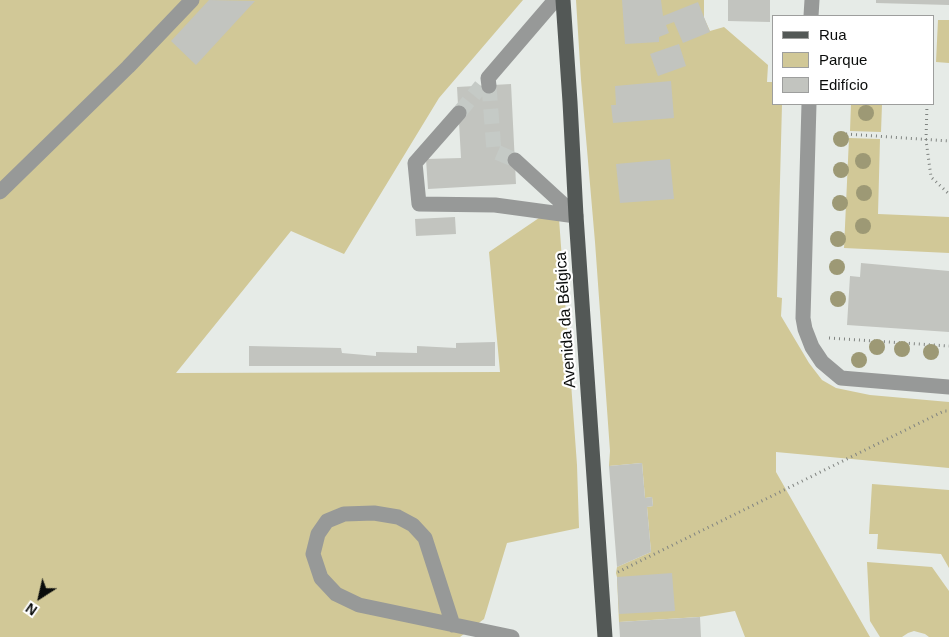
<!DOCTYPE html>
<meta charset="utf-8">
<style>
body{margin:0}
#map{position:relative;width:949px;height:637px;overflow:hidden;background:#e6ebe7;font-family:Helvetica,sans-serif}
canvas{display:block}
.legend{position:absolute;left:772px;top:15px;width:162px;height:90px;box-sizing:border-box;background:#fff;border:1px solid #9d9e9d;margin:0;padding:6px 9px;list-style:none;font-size:15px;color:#0a0c0b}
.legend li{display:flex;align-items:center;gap:10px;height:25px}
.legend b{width:25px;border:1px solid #9d9e9d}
.north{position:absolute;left:15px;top:572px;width:50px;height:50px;-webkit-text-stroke:4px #fff;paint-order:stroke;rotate:215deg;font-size:14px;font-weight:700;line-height:20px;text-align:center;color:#0a0c0b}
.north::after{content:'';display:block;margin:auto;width:18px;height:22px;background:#0a0c0b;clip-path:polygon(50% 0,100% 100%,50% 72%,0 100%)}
</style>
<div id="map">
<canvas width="949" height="637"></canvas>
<ul class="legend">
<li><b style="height:6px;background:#535856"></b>Rua</li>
<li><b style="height:14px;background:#d1c897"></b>Parque</li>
<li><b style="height:14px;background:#c2c4bf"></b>Edifício</li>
</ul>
<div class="north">N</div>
</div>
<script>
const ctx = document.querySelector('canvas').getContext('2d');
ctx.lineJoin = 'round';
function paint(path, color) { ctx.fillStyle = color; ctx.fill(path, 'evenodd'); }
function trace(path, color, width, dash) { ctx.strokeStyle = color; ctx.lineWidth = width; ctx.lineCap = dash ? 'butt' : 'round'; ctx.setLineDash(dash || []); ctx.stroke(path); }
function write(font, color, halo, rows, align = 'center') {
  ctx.font = font + ' Helvetica,sans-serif'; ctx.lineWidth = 4.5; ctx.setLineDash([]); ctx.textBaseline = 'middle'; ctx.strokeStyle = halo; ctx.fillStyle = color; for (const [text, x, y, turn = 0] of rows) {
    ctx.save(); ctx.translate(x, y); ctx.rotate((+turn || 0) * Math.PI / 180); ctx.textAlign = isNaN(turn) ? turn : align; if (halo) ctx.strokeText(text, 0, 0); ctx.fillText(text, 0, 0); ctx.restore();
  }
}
paint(new Path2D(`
 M0 0H523L439 98 344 254 291 231 176 373 500 372 489 252 558 205 577 465 579 528 507 543 484 619 460 637H0Z
 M576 0H704V18L710 31 724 27 768 65 767 82H773V104H782L777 297 782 298 781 316 809 363 822 380 836 388 870 395 949 402V468L776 452V472L870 637H745L735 611 699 617 619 622 617 577 616 573 617 567 651 552 647 507 653 506 652 497 645 498 642 463 609 466 610 451 595 242 581 80Z
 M938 20H949V63L936 62Z
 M851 104H882L881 132 850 131Z
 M849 138 880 139 878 214 949 217V253L844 248Z
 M872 484 949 490V568L941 554 877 549 878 534H869Z
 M867 562 932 567 949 591V637H929L925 634 914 631 908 633 902 637H880L870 621Z`), '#d1c897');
paint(new Path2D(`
 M209 0 255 1 196 65 171 41Z
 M622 0H661L663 16 698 2 710 32 683 43 674 22 666 25 669 33 659 37V42L625 44Z
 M728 0H770V22L728 21Z
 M876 0H949V5L876 3Z
 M679 44 686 66 658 76 650 54Z
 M671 81 674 118 613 123 611 105H616L615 86Z
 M511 84 516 184 428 189 426 159 461 158 457 87Z
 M670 159 674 199 620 203 616 164Z
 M455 217 456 234 416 236 415 219Z
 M861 263 949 271V332L847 325 850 276 860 277Z
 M495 342V366H249V346L341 348 342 353 376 356V352L417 353V346L456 348V343Z
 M642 463 645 498 652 497 653 506 647 507 651 552 617 567 609 466Z
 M672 573 675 611 619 614 617 577Z
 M700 617 701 637H620L619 622Z`), '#c2c4bf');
trace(new Path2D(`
 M489 86 494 151 515 160
 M459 113 481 86`), '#c5cac6', 15, [15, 8]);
trace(new Path2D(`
 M930 16V12
 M927 104 926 140 931 177 949 194
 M846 134 949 141
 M829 338 949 346
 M618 572 944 411H949`), '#808481', 3, [1, 4]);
trace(new Path2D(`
 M811 16 812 0
 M489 86 488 78 555 0
 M809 104 803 318 805 329 812 347 822 362 841 378 949 387
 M459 113 415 163 419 204 495 205 576 216
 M515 160 576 216
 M0 192 128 67 192 0
 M453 625 425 538 413 525 398 517 374 513 344 514 327 521 318 534 313 554 321 578 336 594 359 605 512 637`), '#979998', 15);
trace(new Path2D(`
 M563 0 570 102 576 216 605 637`), '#535856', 15);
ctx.fillStyle = '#9d9975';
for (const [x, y] of [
 [866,113],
 [841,139],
 [863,161],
 [841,170],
 [864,193],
 [840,203],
 [863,226],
 [838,239],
 [837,267],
 [838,299],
 [877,347],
 [902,349],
 [931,352],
 [859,360]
]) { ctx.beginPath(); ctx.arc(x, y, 8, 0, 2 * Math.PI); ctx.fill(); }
write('16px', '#0a0c0b', '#fff', [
 ["Avenida da Bélgica",566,320,-94]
]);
</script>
